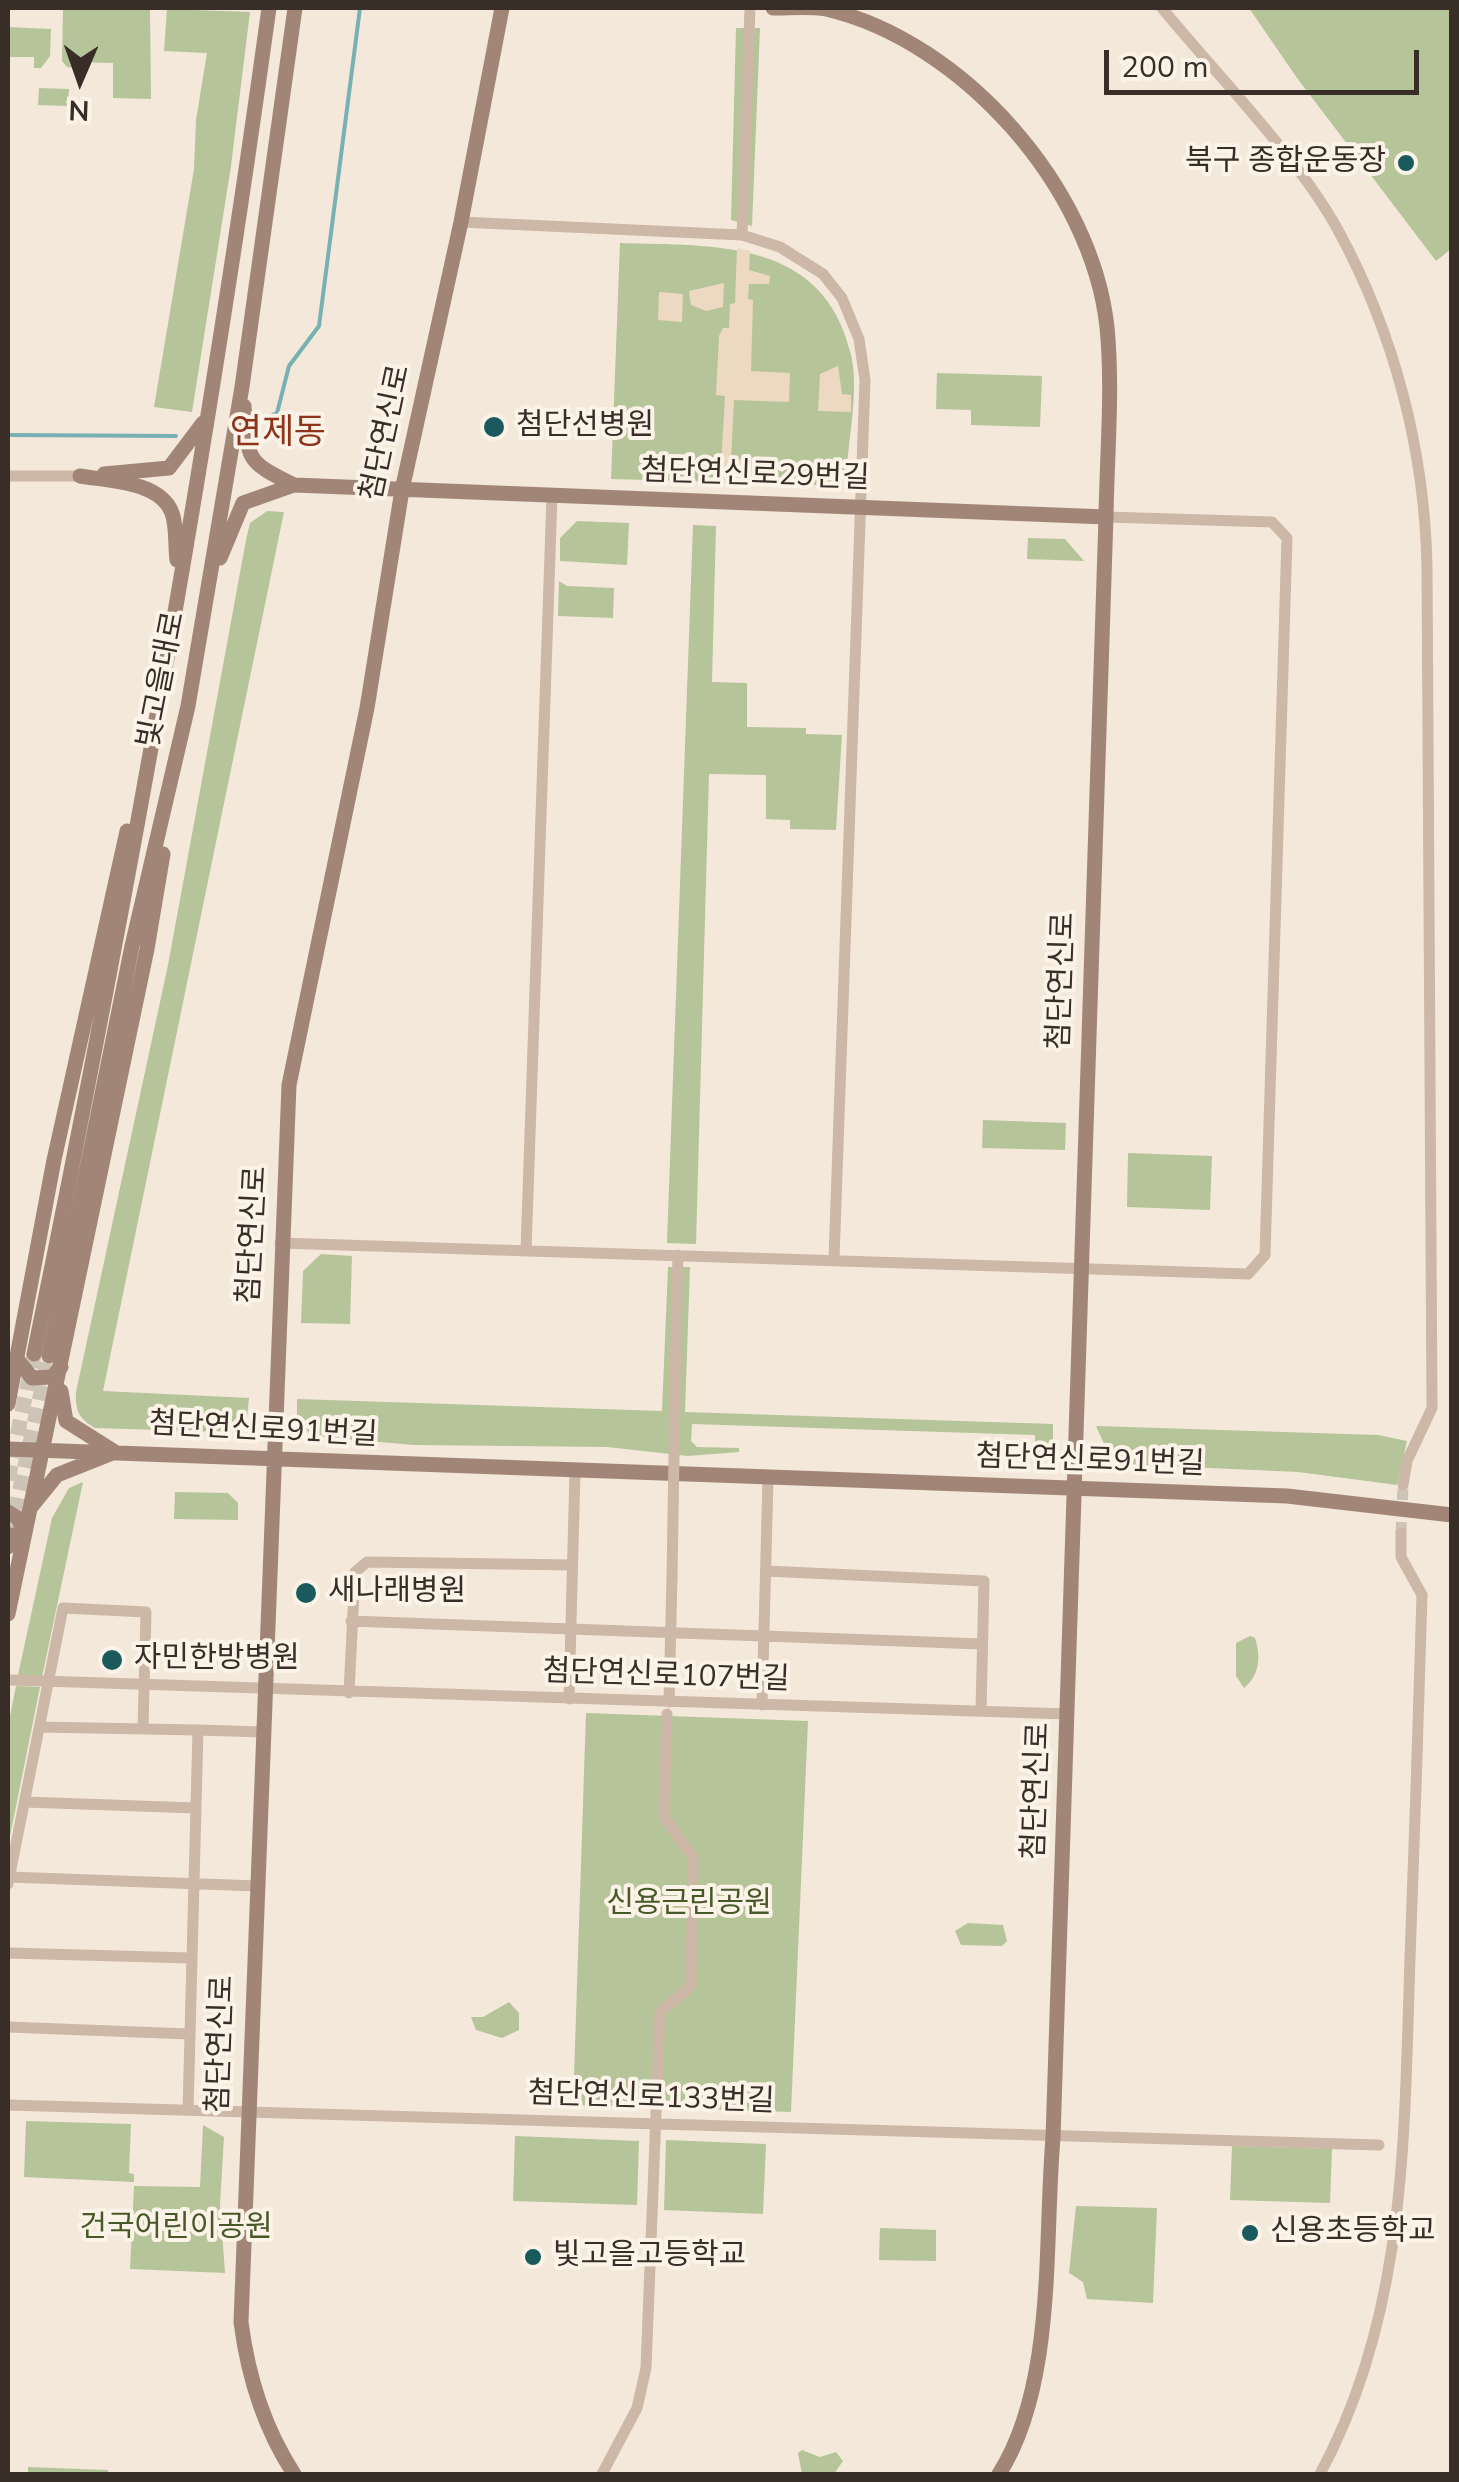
<!DOCTYPE html>
<meta charset="utf-8">
<style>
body{margin:0}
#map{position:relative;width:1459px;height:2482px;overflow:hidden;background:#f4e8db;font-family:"Nunito Sans",sans-serif}
canvas{display:block}
.frame{position:absolute;inset:0;border:10px solid #382d27;pointer-events:none}
.north{position:absolute;left:30px;top:30px;width:100px;height:100px;-webkit-text-stroke:8px #fbf2e8;paint-order:stroke;rotate:182deg;font-size:28px;font-weight:700;line-height:40px;text-align:center;color:#382d27}
.north::after{content:'';display:block;margin:auto;width:35px;height:45px;background:#382d27;clip-path:polygon(50% 0,100% 100%,50% 72%,0 100%)}
.scale{position:absolute;left:1104px;top:50px;width:315px;height:45px;box-sizing:border-box;border:5px solid #382d27;border-top:0;padding-left:12px;font-size:30px;line-height:35px;white-space:nowrap;color:#382d27;-webkit-text-stroke:8px #fbf2e8;paint-order:stroke}
</style>
<div id="map">
<canvas width="1459" height="2482"></canvas>
<div class="frame"></div>
<div class="north">N</div>
<div class="scale">200 m</div>
</div>
<script>
const ctx = document.querySelector('canvas').getContext('2d');
ctx.lineJoin = 'round';
function paint(path, color) { ctx.fillStyle = color; ctx.fill(path, 'evenodd'); }
function trace(path, color, width, dash) { ctx.strokeStyle = color; ctx.lineWidth = width; ctx.lineCap = dash ? 'butt' : 'round'; ctx.setLineDash(dash || []); ctx.stroke(path); }
function write(font, color, halo, rows, align = 'center') {
  ctx.font = font + ' "Nunito Sans","Noto Sans KR",sans-serif'; ctx.lineWidth = 8; ctx.setLineDash([]); ctx.textBaseline = 'middle'; ctx.strokeStyle = halo; ctx.fillStyle = color; for (const [text, x, y, turn = 0] of rows) {
    ctx.save(); ctx.translate(x, y); ctx.rotate((+turn || 0) * Math.PI / 180); ctx.textAlign = isNaN(turn) ? turn : align; if (halo) ctx.strokeText(text, 0, 0); ctx.fillText(text, 0, 0); ctx.restore();
  }
}
paint(new Path2D(`
 M63 8 150 9 151 99 113 98V63L75 62V68L67 67 62 61Z
 M1249 8H1451V249L1436 261 1297 78Z
 M167 9 250 12 231 166 192 412 154 407 194 169 196 120 207 53 164 51Z
 M8 27 51 29 50 56 41 68H34V57H8Z
 M736 28H760L752 226 731 220Z
 M39 88 69 89 68 106 38 105Z
 M620 243C715 246 824 238 851 355 859 389 849 434 847 469L826 485 611 479Z
 M937 373 1042 376 1040 427 971 425V410L936 409Z
 M267 511 284 512 103 1391 249 1398 247 1418 239 1430 226 1432 95 1428C79 1419 75 1410 76 1392L168 965 246 540 250 523Z
 M577 521 629 523 627 565 560 561V538Z
 M693 525 716 526 712 682 747 683V727L806 728V734L842 735 836 830 790 829V820L766 819V775L709 774 696 1244 667 1243Z
 M1028 538 1065 539 1084 561 1027 559Z
 M559 581 567 586 614 588 613 618 558 616Z
 M983 1120 1066 1123 1065 1150 982 1148Z
 M1128 1153 1212 1156 1210 1210 1127 1207Z
 M321 1254 352 1256 350 1324 301 1323 303 1271Z
 M668 1267H690L685 1412 1053 1424V1445L1035 1461V1435L692 1424 691 1441 697 1447 739 1448V1452L688 1456 607 1447 414 1445 311 1436 297 1417V1399L662 1411Z
 M1096 1426 1378 1435 1407 1441 1397 1485 1298 1472 1122 1464 1109 1455Z
 M83 1482 42 1677 18 1675 52 1518 69 1488Z
 M175 1492 228 1493 238 1503V1520L174 1519Z
 M1250 1636 1255 1638C1261 1656 1260 1675 1244 1688L1236 1676V1643Z
 M16 1686 40 1687 8 1846V1726Z
 M586 1713 808 1721 791 2112 573 2105Z
 M968 1923 1003 1925 1007 1941 1002 1946 961 1945 955 1931Z
 M509 2002 519 2013V2030L502 2038 476 2030 471 2017H483Z
 M26 2121 131 2124 129 2173 134 2174V2182L24 2177Z
 M203 2125 224 2137 220 2205 225 2273 130 2269 134 2186 200 2187Z
 M515 2136 639 2141 637 2205 513 2201Z
 M666 2140 766 2144 763 2214 664 2210Z
 M1232 2146 1332 2149 1330 2203 1230 2200Z
 M1076 2206 1157 2208 1153 2303 1087 2299 1083 2282 1069 2273Z
 M880 2228 936 2230V2261L879 2260Z
 M802 2450 820 2457 836 2452 843 2461 834 2474H802L798 2453Z
 M28 2467 108 2470V2474H28Z`), '#b6c49a');
paint(new Path2D(`
 M737 248 750 251 749 270 770 276 769 284H749L748 299 753 300 751 371 790 373 789 402 734 400 731 458 748 461 750 483 720 484 725 396 716 395 719 336 723 328H729L730 304 735 303Z
 M724 283 723 307 706 311 691 305 689 291Z
 M659 292 683 294 682 322 658 320Z
 M838 366 842 394 851 395V412L818 411 820 374Z`), '#edd9c1');
trace(new Path2D(`
 M259 421 277 413 289 366 319 326 360 8
 M8 435 176 436`), '#78b1b3', 4);
trace(new Path2D(`
 M1401 1533 1403 1485`), '#cec3b7', 11, [11, 5.5]);
trace(new Path2D(`
 M8 1480 34 1354
 M10 1535 49 1356`), '#cec3b7', 15, [15, 8]);
trace(new Path2D(`
 M1162 8C1216 74 1298 157 1338 230 1394 333 1425 450 1427 568L1432 1408 1407 1461 1403 1485
 M461 222 742 235 780 247 823 274 842 298 859 339 865 380 834 1259
 M742 235 750 8
 M8 476H80
 M280 1243 1248 1274 1265 1255 1287 538 1272 522 1106 517
 M526 1251 552 496
 M676 1334 678 1255
 M766 1571 984 1581 981 1711
 M351 1621 982 1644
 M11 1680 1067 1714
 M349 1693 355 1572 367 1562 572 1565
 M569 1699 575 1472
 M669 1702 672 1577
 M762 1705 768 1479
 M39 1727 198 1730 188 2110
 M198 1730 262 1732
 M25 1802 195 1808
 M9 1877 257 1886
 M8 1884 63 1608 146 1612 143 1729
 M8 1953 191 1958
 M8 2027 189 2034
 M8 2105 1379 2145
 M602 2474 637 2408 646 2368 660 2012 691 1986 693 1857 664 1817 667 1714
 M1320 2474C1407 2313 1404 2137 1410 1959 1414 1838 1419 1716 1422 1595L1401 1557V1533`), '#cdb7a6', 11);
trace(new Path2D(`
 M773 8C790 8 810 6 826 9 963 41 1092 188 1107 327 1113 389 1107 454 1106 517L1053 2138C1044 2242 1056 2384 999 2474
 M244 406C249 461 244 460 294 485
 M104 474 169 468 203 423
 M80 476C108 481 160 481 172 513 177 526 175 546 177 560
 M220 558 243 503 294 485 1106 517
 M34 1354C126 908 207 459 269 8
 M49 1356 132 946 188 706 242 387 295 8
 M16 1358 32 1378 52 1377 61 1367
 M8 1404 54 1160 127 831
 M8 1449 1287 1496 1452 1515
 M31 1507 57 1475 115 1452 66 1421 61 1391
 M8 1512 19 1519 23 1533
 M8 1547 10 1535
 M8 1614 147 949 163 854
 M294 2474C264 2428 248 2377 241 2322L289 1085 367 708 402 490 461 222 502 8`), '#a18677', 15);
trace(new Path2D(`
 M672 1577 676 1334`), '#cdb7a6', 11);
for (const [x, y, r, color] of [
 [1406,163,10,"#1a5a5d"],
 [494,427,12,"#1a5a5d"],
 [306,1593,12,"#1a5a5d"],
 [112,1660,12,"#1a5a5d"],
 [1250,2233,10,"#1a5a5d"],
 [533,2257,10,"#1a5a5d"]
]) { const dot = new Path2D(); dot.arc(x, y, r, 0, 2 * Math.PI); ctx.fillStyle = color; ctx.fill(dot); trace(dot, '#fbf2e8', 4); }
write('30px', '#382d27', '#fbf2e8', [
 ["북구 종합운동장",1386,163,"right"],
 ["첨단선병원",516,427],
 ["새나래병원",328,1593],
 ["자민한방병원",134,1660],
 ["신용초등학교",1270,2233],
 ["빛고을고등학교",553,2257]
], 'left');
write('30px', '#382d27', '#fbf2e8', [
 ["첨단연신로",387,433,-78],
 ["첨단연신로29번길",755,476,2],
 ["빛고을대로",163,680,-79],
 ["첨단연신로",1063,981,-88],
 ["첨단연신로",254,1235,-87],
 ["첨단연신로91번길",263,1431,3],
 ["첨단연신로91번길",1090,1462,2],
 ["첨단연신로107번길",666,1677,2],
 ["첨단연신로",1038,1791,-88],
 ["첨단연신로",222,2044,-88],
 ["첨단연신로133번길",651,2099,2]
]);
write('30px', '#485929', '#fbf2e8', [
 ["신용근린공원",689,1905],
 ["건국어린이공원",176,2229]
]);
write('35px', '#8e341a', '#fbf2e8', [
 ["연제동",278,435]
]);
</script>
